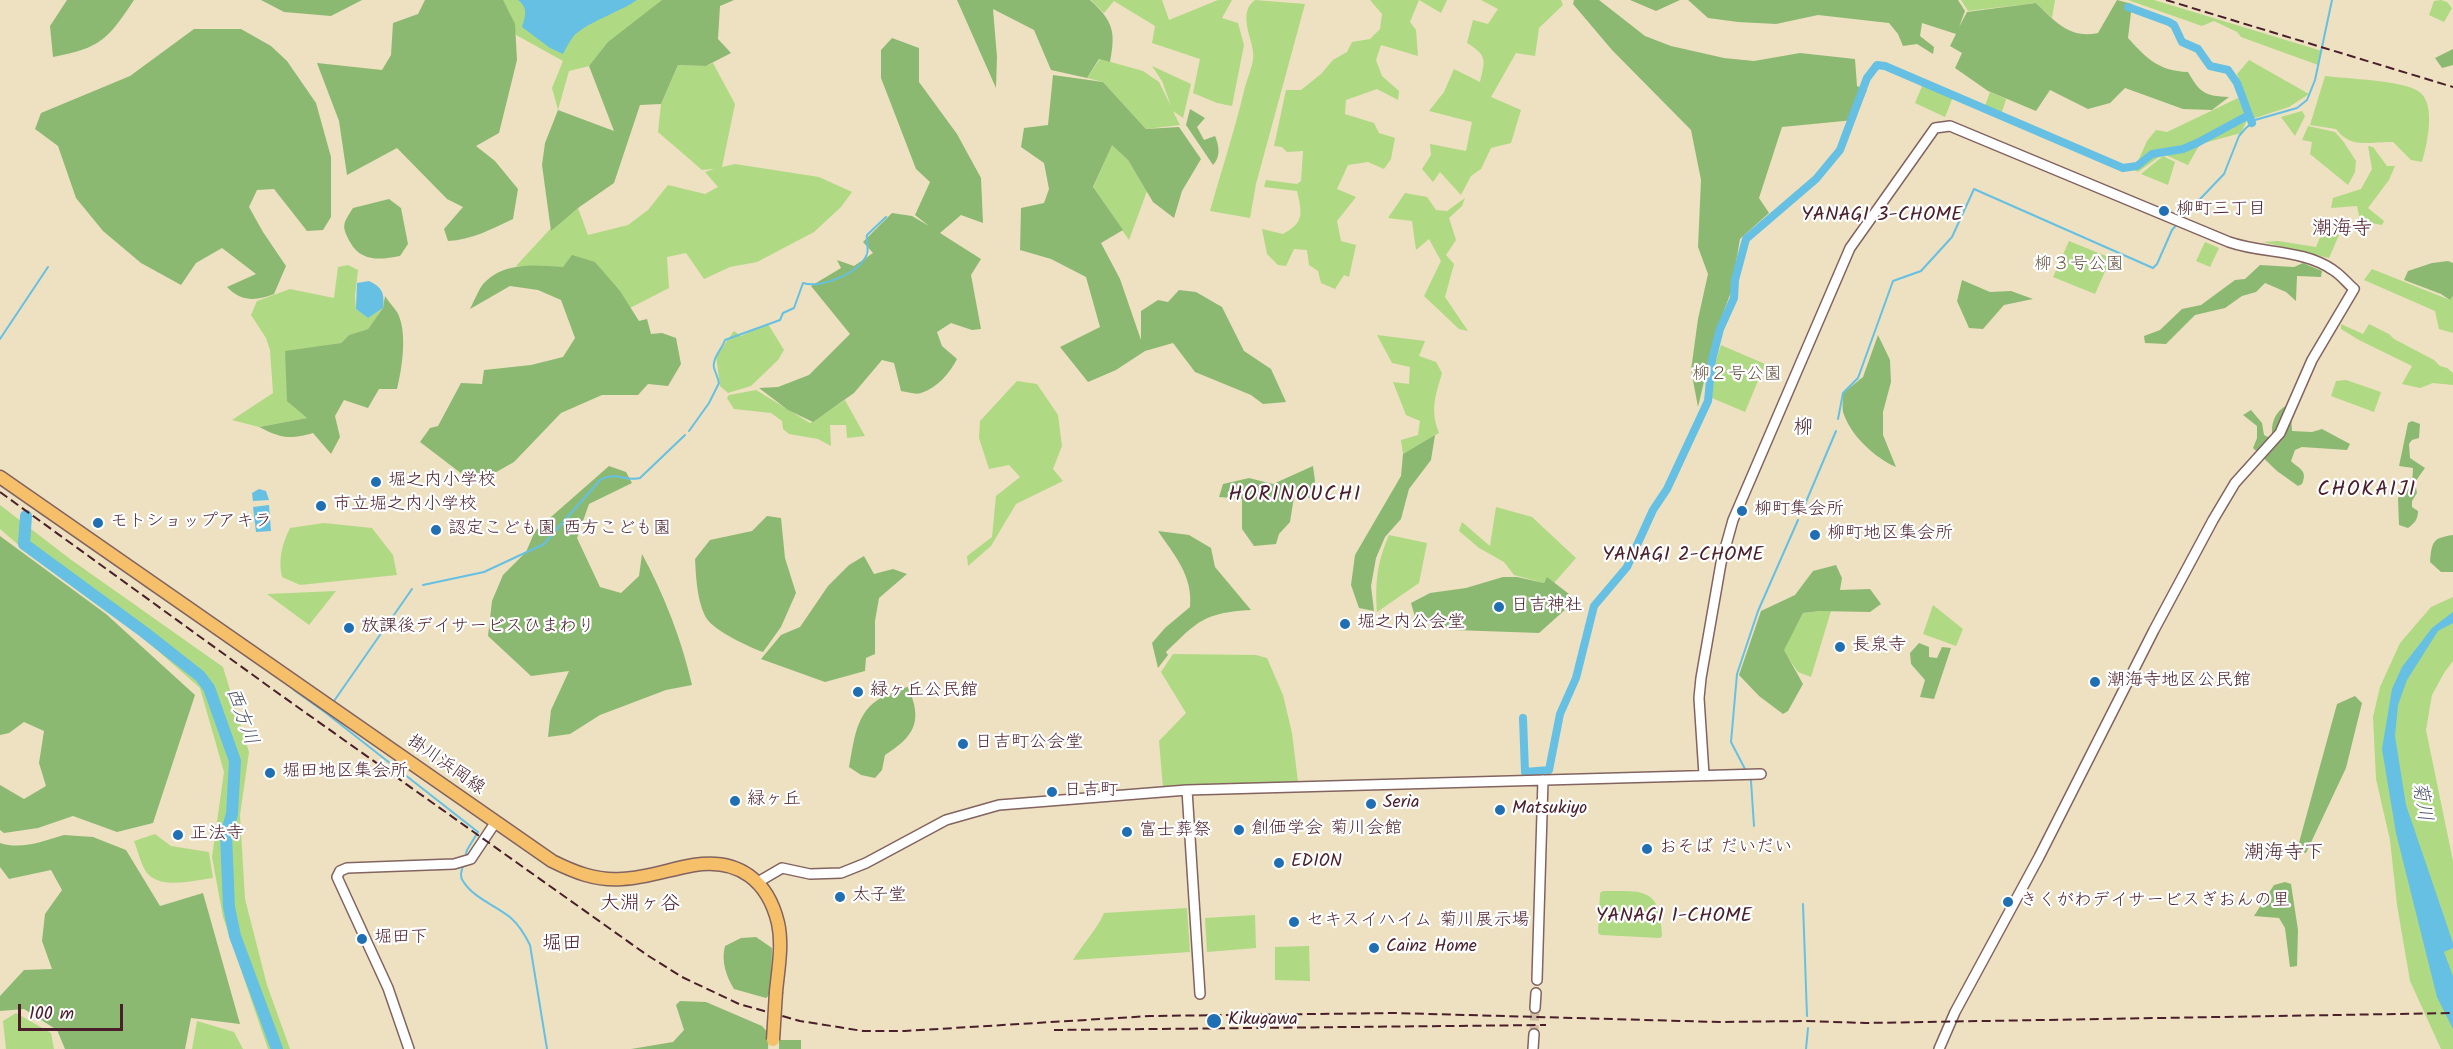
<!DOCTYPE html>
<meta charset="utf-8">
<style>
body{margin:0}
#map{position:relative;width:2453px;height:1049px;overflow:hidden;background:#ede1c1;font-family:Kalam,sans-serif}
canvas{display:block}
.scale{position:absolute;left:18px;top:1004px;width:105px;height:27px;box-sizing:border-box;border:3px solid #4a1f2b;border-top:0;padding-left:8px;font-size:18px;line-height:21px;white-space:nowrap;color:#4a1f2b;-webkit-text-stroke:4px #fff;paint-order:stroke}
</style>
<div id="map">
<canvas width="2453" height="1049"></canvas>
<div class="scale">100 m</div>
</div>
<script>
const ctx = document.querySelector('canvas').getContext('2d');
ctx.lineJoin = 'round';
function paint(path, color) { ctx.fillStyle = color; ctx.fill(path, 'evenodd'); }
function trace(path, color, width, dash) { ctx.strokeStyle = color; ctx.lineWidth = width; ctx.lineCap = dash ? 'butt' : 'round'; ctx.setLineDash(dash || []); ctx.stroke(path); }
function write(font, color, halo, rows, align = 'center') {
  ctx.font = font + ' Kalam,"Klee One",sans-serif'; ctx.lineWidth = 4.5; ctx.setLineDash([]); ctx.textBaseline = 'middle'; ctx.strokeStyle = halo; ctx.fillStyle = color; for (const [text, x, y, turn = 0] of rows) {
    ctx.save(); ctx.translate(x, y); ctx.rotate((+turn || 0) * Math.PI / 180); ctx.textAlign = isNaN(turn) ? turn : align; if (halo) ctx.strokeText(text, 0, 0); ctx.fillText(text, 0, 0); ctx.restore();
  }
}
paint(new Path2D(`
 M500 0H662L589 66 569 71 558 110 552 88 563 61 516 35Z
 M1091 0H1162L1169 20 1218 0H1232L1222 18 1238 23 1244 45 1232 106 1217 103 1193 93 1200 59 1152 43 1155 26 1114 1 1104 13Z
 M1255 0 1305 4 1256 184 1250 218 1210 211C1222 169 1235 129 1245 87 1248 76 1255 62 1253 51 1251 36 1238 12 1255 0Z
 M1370 0H1419L1410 22 1416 30 1418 56 1381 45 1376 60 1382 76 1399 91 1398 100 1377 89 1346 100 1345 114 1374 123 1379 133 1395 138 1391 159 1384 169 1368 162 1348 165 1337 189 1356 197 1337 221 1341 241 1356 245 1349 277 1344 275 1335 289 1321 283 1318 271 1309 265 1307 250 1294 249 1286 266 1278 265 1267 254 1262 229 1283 234C1305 222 1302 213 1297 191L1264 187 1266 180 1297 184 1301 181 1303 151 1287 152 1282 147 1274 146 1286 90H1301L1321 74 1333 60 1347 52 1352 42 1370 39 1380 29 1382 14Z
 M1419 0H1447L1441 13Z
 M1481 0H1561L1563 5 1539 28 1535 56 1516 53 1491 97 1521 110 1511 143 1491 148 1481 169 1471 176 1461 195 1440 172 1433 182 1422 169 1431 155 1430 144 1466 151 1472 122 1429 111 1444 92 1454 69 1480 82C1485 60 1488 56 1467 43L1473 20 1488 24 1498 9Z
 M1961 0H2055L2052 18 2036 3 1968 11Z
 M2128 0H2154L2322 51 2318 65 2241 37 2237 32 2214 21 2202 26Z
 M2441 0 2447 2 2452 8 2444 22 2429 15 2434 1Z
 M1100 59 1143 71 1159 82 1171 106 1162 81 1152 66 1191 84 1183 118 1173 111 1180 125 1146 129 1103 82 1087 78Z
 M2249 60 2309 94 2289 107 2252 119 2237 74Z
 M713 63 735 104 722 167 735 164 819 177 852 192 841 207 814 232 757 262 730 267 704 279 686 253 667 257 669 288 630 308 595 262 563 267 516 266 553 226 578 208 588 235 628 225 648 210 668 185 705 194 718 187 705 172 714 169 702 170 658 132 661 104 678 65 706 66Z
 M2325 76C2347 79 2401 80 2418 91 2437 102 2427 145 2422 162L2411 160 2393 142C2370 141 2352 150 2336 129L2310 125Z
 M1923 84 1953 97 1945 117 1915 103Z
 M1990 92 2006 99 2002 112 1985 106Z
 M2238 98 2248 118 2241 133 2200 144 2188 165 2163 154 2138 172 2134 170 2147 141 2156 130 2167 132Z
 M2302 111 2305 116 2295 136 2281 117Z
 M2308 126 2335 132 2343 141 2356 161 2355 172 2348 185 2310 154 2312 142 2302 140Z
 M1112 144 1128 160 1147 191 1129 240 1093 188Z
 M2368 146 2373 147 2387 166H2395L2389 180 2368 208 2384 221 2382 225 2360 221 2357 206 2331 208 2333 198 2361 189 2372 169Z
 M2163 156 2175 162 2168 185 2141 174Z
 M1405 193 1427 197 1436 210 1447 211 1465 198 1462 206 1449 218 1456 240 1446 255 1454 264 1445 297 1468 331 1459 329 1424 296 1441 261 1429 239 1416 250 1412 221 1388 218Z
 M2324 228 2339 235 2329 258 2263 242 2278 241 2316 247Z
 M2069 241 2111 258 2095 294 2053 277Z
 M2205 242 2219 248 2210 267 2196 261Z
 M348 265 358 270 355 296 356 309 368 318 383 308 368 329 349 335 341 343 285 352 307 418 259 427 232 420 273 393 270 350 266 338 251 315 257 301 290 289 334 298 338 267Z
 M2372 269 2450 300 2453 296V333L2439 329 2435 311 2364 280Z
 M768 324 784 350 778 360 751 386 728 393 720 386 716 356 734 331 741 336Z
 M2341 324 2363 334 2369 324 2389 334 2394 339 2434 360 2440 366 2447 368 2453 373V385L2433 383 2420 388 2402 384 2412 366 2359 340 2341 329Z
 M1377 335 1425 341 1419 356 1436 362 1442 373C1435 397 1430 410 1439 433L1403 454 1401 440 1418 435 1420 421 1406 415 1393 382 1409 384 1410 367 1392 363Z
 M1721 345 1765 364 1745 412 1712 398 1716 360Z
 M2346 380 2381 392 2374 412 2331 396 2336 381Z
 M1017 381 1037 384 1058 415 1062 446 1053 469 1063 481 1016 504 991 546 968 566 967 556 992 537 996 496 1020 477 1009 465 989 469 979 438 980 421Z
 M756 390 810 423 845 400 865 436 847 438 846 425H830L831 446 818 439 789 434 783 429 782 421 771 413 734 409 727 398 729 395Z
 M0 505 70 559 223 667 249 752 240 815 245 899 267 985 290 1049H268L223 917 212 857 224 772 200 688 97 597 22 548 0 529Z
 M1496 507 1532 517 1576 558 1554 583 1547 578 1544 583 1514 575 1504 562 1479 548 1459 531 1462 522 1490 546Z
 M324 523 372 528 393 555 397 575 300 585 282 577C278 560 282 544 290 528Z
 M1389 535 1427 543 1419 583 1377 612C1375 582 1377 563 1389 535Z
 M336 591 309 625 267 594Z
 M2453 597V661L2444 673 2432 695 2426 730 2453 861V1049H2441L2410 981 2397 905 2390 840 2376 779 2373 717 2380 687 2400 643 2431 607Z
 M1933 605 1963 629 1956 646 1923 634Z
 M1820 611H1831L1811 677 1798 672 1783 650 1803 613Z
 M1173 654 1256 655 1267 658 1283 695 1292 733 1298 782 1163 788 1159 741 1186 713 1161 672Z
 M155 834 171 846 209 852 213 878C195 880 161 890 147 873 141 865 138 851 134 841Z
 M1603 891C1645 891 1660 887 1662 936L1660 938 1601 935 1598 933 1600 893Z
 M1187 908 1190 952 1073 960C1082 945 1098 928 1104 913Z
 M1255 915 1256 948 1207 952 1205 918Z
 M1309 946 1310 981 1275 980V947Z
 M16 1013 51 1033 54 1049H6L3 1021Z
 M197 1021 234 1032 243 1049H192Z`), '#b0d984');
paint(new Path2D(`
 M67 0H134C108 39 101 48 53 57L50 26Z
 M261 0H362L331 16 284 12Z
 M425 0H503L515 24 517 60 499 133 476 146 495 161 518 189 513 219C492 229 471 240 448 241L444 229 463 207 447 199 397 148 347 175 339 121 317 63 382 70 391 55 393 23 418 14Z
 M662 0H734L720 6 718 39 731 53 706 66 678 65 661 104 640 105 614 183 578 208 551 231 542 165 545 143 558 110 614 131 589 66 608 42Z
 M957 0H1090C1113 21 1116 31 1110 62L1099 59 1087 78 1051 70 1034 30 993 9 997 57 996 88Z
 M1574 0H1599L1645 36 1671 46 1724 58 1754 61 1800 53 1855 59 1857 86 1867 90 1854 120 1782 127 1759 198 1769 213 1740 239 1731 292 1715 335 1698 407 1691 370 1698 319 1708 274 1698 247 1701 180 1691 130 1612 50 1573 4Z
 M1630 0H1680L1656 11Z
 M1688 0H1958L1965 11 1959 27 1967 12 2036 3C2055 21 2069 39 2098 33L2117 0 2132 4 2128 38C2147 59 2159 71 2188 72 2200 93 2205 96 2229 97L2212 110 2183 109 2125 88 2110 103 2088 109 2050 90 2036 111 1988 91 1955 68 1962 53 1950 46 1956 34 1922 23 1920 36 1934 47 1933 54 1917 44 1903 46 1898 34 1889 23 1818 15 1776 24 1738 22 1708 18Z
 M194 29H241L271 46 287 61 316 103 331 157V217L323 230 307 231 274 189 257 190 249 207 263 232 286 266 274 294C257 301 241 302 227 287L256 274 222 248 196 263 181 285 141 263 103 231 76 198 58 146 35 129 41 113 130 76Z
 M892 38 919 48V82L957 134 981 178 983 223 961 215 940 233 981 259 971 275 981 329 972 330 951 323 937 332 942 346 957 359C950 373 937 388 921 393 916 395 907 392 901 391L894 363 882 360 854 393 813 422 788 410 759 388 778 387 809 375 850 334 811 286 841 268 837 260 854 266 873 253 863 242 892 213 912 216 929 226 915 215 930 182 916 169 881 78V50Z
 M2453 49V65L2442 68 2435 58Z
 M1053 75 1103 82 1146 129 1179 127 1201 159 1182 191 1174 218 1153 202 1128 160 1112 145 1093 187 1123 230 1101 243 1120 279 1141 340V311L1158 300 1168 302 1179 290 1196 292 1222 307 1244 351 1271 369 1286 402 1263 404 1251 395 1195 372 1173 343 1145 351 1116 370 1088 382 1060 347 1100 327 1086 277 1051 259 1020 250 1021 208 1044 203 1049 189 1044 163 1021 147 1024 128 1048 125Z
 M1190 109 1205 118 1197 127 1204 140 1215 136C1219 145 1221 157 1213 165L1186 125Z
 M389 199 401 208 408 244 400 256C380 260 361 262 350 242 341 225 343 224 353 208Z
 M572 255 595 262 620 291 639 321 647 319 651 334 662 333 676 338 681 364 668 386 648 384 638 395H602L561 413 514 462 491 475 463 480 462 474 420 442 430 428 438 426 461 383 482 384 484 370 531 365 563 357 575 338 561 300 538 290 510 286 470 309C474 301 478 291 483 284 504 261 536 265 563 267Z
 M2448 261 2453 263V296L2450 300 2441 294 2404 280 2408 271 2432 263Z
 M2303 263 2322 271 2321 277 2297 276 2296 301 2286 292 2265 283 2256 292 2242 296 2225 308 2195 315 2166 344 2145 343 2144 336 2160 330 2182 309 2201 305 2235 280 2245 279 2260 265 2294 267Z
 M1962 280 1990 292 2011 291 2033 299 2004 305 1983 329 1969 328 1957 301Z
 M385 296C388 301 393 306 397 312 408 331 402 369 397 389H379L368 408 344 400 335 416 340 437 331 454 313 433C289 440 281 438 259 427L307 418 287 401 285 351 341 343 349 335 368 329 383 308Z
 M1878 335 1890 360 1891 382 1883 412V435L1896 467C1875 458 1850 435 1843 412 1842 406 1843 399 1843 393L1863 377Z
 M2292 403 2291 415 2292 431 2312 432 2322 429 2350 444 2347 450 2302 447 2295 450 2291 461C2299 469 2308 470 2302 484L2298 486 2277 471 2253 448 2257 438V426L2243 415 2251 410 2262 423 2264 435 2268 437 2272 434C2271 419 2278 408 2292 403Z
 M2412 421 2420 424 2419 438 2412 440 2409 444 2410 458 2425 468 2415 482 2417 493 2412 501V507L2418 511C2418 519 2415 523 2408 528L2399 525 2398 498 2412 486 2413 468 2399 466 2408 423Z
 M1435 435 1431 460 1409 489 1401 519 1385 537 1376 558 1371 586 1374 611 1359 608 1351 585 1355 555 1401 476 1403 454Z
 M609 466 626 472 632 483 589 504 577 538 600 587 621 593 639 576 642 554C664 594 682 641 692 685L666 690 600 715 570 734 548 737 551 710 569 671 531 676 488 636 492 601 503 575 526 552 535 531Z
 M1313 466 1315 481 1312 498 1294 497 1290 522 1279 534 1276 544 1254 546 1242 529V499L1219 497 1223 484 1249 478 1273 484Z
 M767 516 781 518 785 558 796 593 781 627 763 652C749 647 715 631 707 619 697 603 696 576 695 559L710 540 752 531Z
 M1158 531 1189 535 1211 548 1215 567 1251 610C1204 613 1199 620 1166 652L1168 655 1158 668 1152 643 1165 628 1190 607C1193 576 1175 556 1158 531Z
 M2453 535V572H2441L2430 562C2432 542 2432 538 2453 535Z
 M0 536 106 614 195 695 153 823 117 832 73 816 38 828 4 833 0 830V785L24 799 46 786 39 763 44 731 24 722 9 733 0 735Z
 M864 556 874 574 893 569 907 574 879 598 875 621V654L866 658 865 671 825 682 761 659 781 635 800 627 828 586 849 565Z
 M1836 565 1842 578 1840 590 1870 589 1881 604 1870 612 1820 611 1803 613 1784 650 1803 684 1788 711 1783 714 1759 696 1739 675 1761 611 1795 595 1813 571Z
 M1503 577H1517L1544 583 1547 577 1569 594 1566 609 1539 633 1454 630 1415 617 1411 603 1430 593 1466 588Z
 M1919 643 1929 647V657L1937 658 1942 647 1951 648 1934 699 1920 697 1925 680 1911 664 1910 653Z
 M908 687C923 721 915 736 885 755L882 770 875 778 861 775 849 767C855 736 856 706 890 694 896 692 901 688 908 687Z
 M2355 696 2362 703 2346 768 2306 853 2297 850 2337 704Z
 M64 835 93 837 126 850 160 906 203 893 240 1024 191 1018 185 1049H65L57 1030 24 1009 0 1011V996L24 970 52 969 42 941 45 914 62 890 51 870 9 879 0 867V843C22 850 43 841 64 835Z
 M2285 882 2291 884 2298 930 2297 966 2290 967 2285 928 2279 918 2254 916 2274 885Z
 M756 937 772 948 771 994 766 998 734 989C726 976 721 961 725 946L741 938Z
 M680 1001 706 1002 762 1026 769 1034 768 1049H631L673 1042 684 1030 676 1005Z
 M779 1040H801V1049H779Z`), '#8cb972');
paint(new Path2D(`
 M518 0H637C622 11 583 24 573 37 569 42 566 48 563 54L550 48 522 27C526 15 528 8 518 0Z
 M369 281C382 287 385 293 383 308L368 318 356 309 357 283Z
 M259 489 266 491 269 500 253 501 252 493Z
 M269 505 271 531 256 532 253 507Z
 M2453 612V623L2438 631 2407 680 2398 705 2395 736 2406 805 2453 943V948L2444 952 2453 976V1029L2437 997 2396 833 2382 749 2392 689 2402 667 2432 628Z`), '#65c0e3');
trace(new Path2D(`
 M2181 219 2224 174 2239 136 2245 129 2255 120 2297 108 2307 100 2315 80 2332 0
 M0 339 48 267
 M1838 419 1843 393 1858 378 1893 281 1921 271 1952 237 1974 189 2153 268 2157 264 2172 230 2178 223
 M689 431 709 403 719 383C718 378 716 374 714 368 712 358 722 349 725 340L780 320 783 313 794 308 803 283C821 289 860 273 867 254 869 248 866 241 867 235L886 217
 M1803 509 1836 431
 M423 585 484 572 544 544 600 480C616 471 626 482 640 478L685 435
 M291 685 294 690 326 713 478 832 467 850 465 858
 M334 701 412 589
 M1746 771 1731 742 1737 674 1758 611 1798 520
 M1749 776 1751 781 1754 826
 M464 863C462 869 459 876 463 881 473 898 497 906 511 918 520 926 525 935 530 945L547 1049
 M1803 904 1807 1016
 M1806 1049 1808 1028`), '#65c0e3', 2);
trace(new Path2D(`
 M2128 7 2169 22 2174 25 2182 42 2198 49 2210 66 2228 70 2237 83 2252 123
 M1523 718 1525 772 1549 770 1560 714 1576 678 1594 606 1627 567 1653 510 1667 489 1708 401 1712 360 1720 329 1734 298 1735 280 1746 239 1816 179 1840 150 1867 78 1877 65 1885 66 2123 168 2137 166 2152 154 2183 149 2197 143 2249 115`), '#65c0e3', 8);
trace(new Path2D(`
 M26 516 24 544 144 632 200 676 209 688 235 761 232 814 226 835 229 907 235 936 277 1049`), '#65c0e3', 12);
trace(new Path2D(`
 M1534 1034 1535 1008`), '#ccbaa3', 9, [9, 4.5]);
const tertiary = new Path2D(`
 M1704 775 1699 698 1701 678 1721 563 1733 520 1850 248 1935 128 1950 126 2229 242C2263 254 2303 249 2333 270 2341 275 2347 283 2354 289L2312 360 2280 433 2235 483 2213 520 2154 630 2039 857 1955 1012 1939 1049
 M1187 790 1200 994
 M758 882 782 868 810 874 841 873 866 863 946 820 999 805 1187 790 1761 774
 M1537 980 1543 780
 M1535 1008 1536 993
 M409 1049 388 988 337 877 340 871 347 868 454 864 471 859 495 823
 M1533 1049 1534 1034`);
const primary = new Path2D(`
 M0 477 552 861C574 872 596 881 622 879 647 878 670 869 694 865 739 858 768 881 778 923 783 945 778 970 776 992`);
trace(tertiary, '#836360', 12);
trace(primary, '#836360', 15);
trace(tertiary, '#fff', 9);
trace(primary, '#f6c06b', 12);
trace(new Path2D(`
 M2166 0 2453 87
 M0 492 275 691 647 955 682 977 739 1004 800 1021 863 1031H905L1150 1016 1394 1013 1720 1022 1806 1021 1866 1023 2453 1013
 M1054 1030 1546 1025`), '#4a1f2b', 2, [9, 4.5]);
const primaryBridge = new Path2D(`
 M773 1040 776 992`);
trace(primaryBridge, '#836360', 15, []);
trace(primaryBridge, '#f6c06b', 12);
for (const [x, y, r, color] of [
 [2164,211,6,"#1f6fb2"],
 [376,482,6,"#1f6fb2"],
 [321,506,6,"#1f6fb2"],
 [1742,511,6,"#1f6fb2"],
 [98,523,6,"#1f6fb2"],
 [436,530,6,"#1f6fb2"],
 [1815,535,6,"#1f6fb2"],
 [1499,607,6,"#1f6fb2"],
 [1345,624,6,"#1f6fb2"],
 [349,628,6,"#1f6fb2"],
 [1840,647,6,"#1f6fb2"],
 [2095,682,6,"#1f6fb2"],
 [858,692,6,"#1f6fb2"],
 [963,744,6,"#1f6fb2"],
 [270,773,6,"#1f6fb2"],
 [1052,792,6,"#1f6fb2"],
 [735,801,6,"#1f6fb2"],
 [1371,804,6,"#1f6fb2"],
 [1500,810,6,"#1f6fb2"],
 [1239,830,6,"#1f6fb2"],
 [1127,832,6,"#1f6fb2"],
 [178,835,6,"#1f6fb2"],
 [1647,849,6,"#1f6fb2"],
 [1279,863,6,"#1f6fb2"],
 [840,897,6,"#1f6fb2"],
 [2008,902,6,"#1f6fb2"],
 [1294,922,6,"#1f6fb2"],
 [362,939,6,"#1f6fb2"],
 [1374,948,6,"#1f6fb2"],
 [1214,1021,8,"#1f6fb2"]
]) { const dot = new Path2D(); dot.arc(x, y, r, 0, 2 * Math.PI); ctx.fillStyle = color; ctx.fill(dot); trace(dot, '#fff', 2); }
write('18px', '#4a1f2b', '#fff', [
 ["柳町三丁目",2176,211],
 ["堀之内小学校",388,482],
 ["市立堀之内小学校",333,506],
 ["柳町集会所",1754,511],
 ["モトショップアキラ",110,523],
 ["認定こども園 西方こども園",448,530],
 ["柳町地区集会所",1827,535],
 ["日吉神社",1511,607],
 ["堀之内公会堂",1357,624],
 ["放課後デイサービスひまわり",361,628],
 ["長泉寺",1852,647],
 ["潮海寺地区公民館",2107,682],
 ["緑ヶ丘公民館",870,692],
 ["日吉町公会堂",975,744],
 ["堀田地区集会所",282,773],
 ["日吉町",1064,792],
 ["緑ヶ丘",747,801],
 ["Seria",1383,804],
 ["Matsukiyo",1512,810],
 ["創価学会 菊川会館",1251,830],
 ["富士葬祭",1139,832],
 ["正法寺",190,835],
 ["おそば だいだい",1659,849],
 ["EDION",1291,863],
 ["太子堂",852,897],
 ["きくがわデイサービスぎおんの里",2020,902],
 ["セキスイハイム 菊川展示場",1306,922],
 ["堀田下",374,939],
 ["Cainz Home",1386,948],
 ["Kikugawa",1228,1021]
], 'left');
write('18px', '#695746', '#fff', [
 ["柳３号公園",2079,266],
 ["柳２号公園",1737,376]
]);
write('18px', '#4a1f2b', '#fff', [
 ["掛川浜岡線",445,766,35]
]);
write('20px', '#4a1f2b', '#fff', [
 ["YANAGI 3-CHOME",1882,217],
 ["潮海寺",2342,231],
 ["柳",1803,430],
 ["YANAGI 2-CHOME",1683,557],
 ["潮海寺下",2284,855],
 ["大淵ヶ谷",640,906],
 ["YANAGI 1-CHOME",1674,918],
 ["堀田",562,946]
]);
write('italic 20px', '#53576b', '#fff', [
 ["西方川",240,717,70],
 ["菊川",2420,802,81]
]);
ctx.letterSpacing = '1.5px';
write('21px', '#4a1f2b', '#fff', [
 ["CHOKAIJI",2367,491],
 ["HORINOUCHI",1295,496]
]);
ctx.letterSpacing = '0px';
</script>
